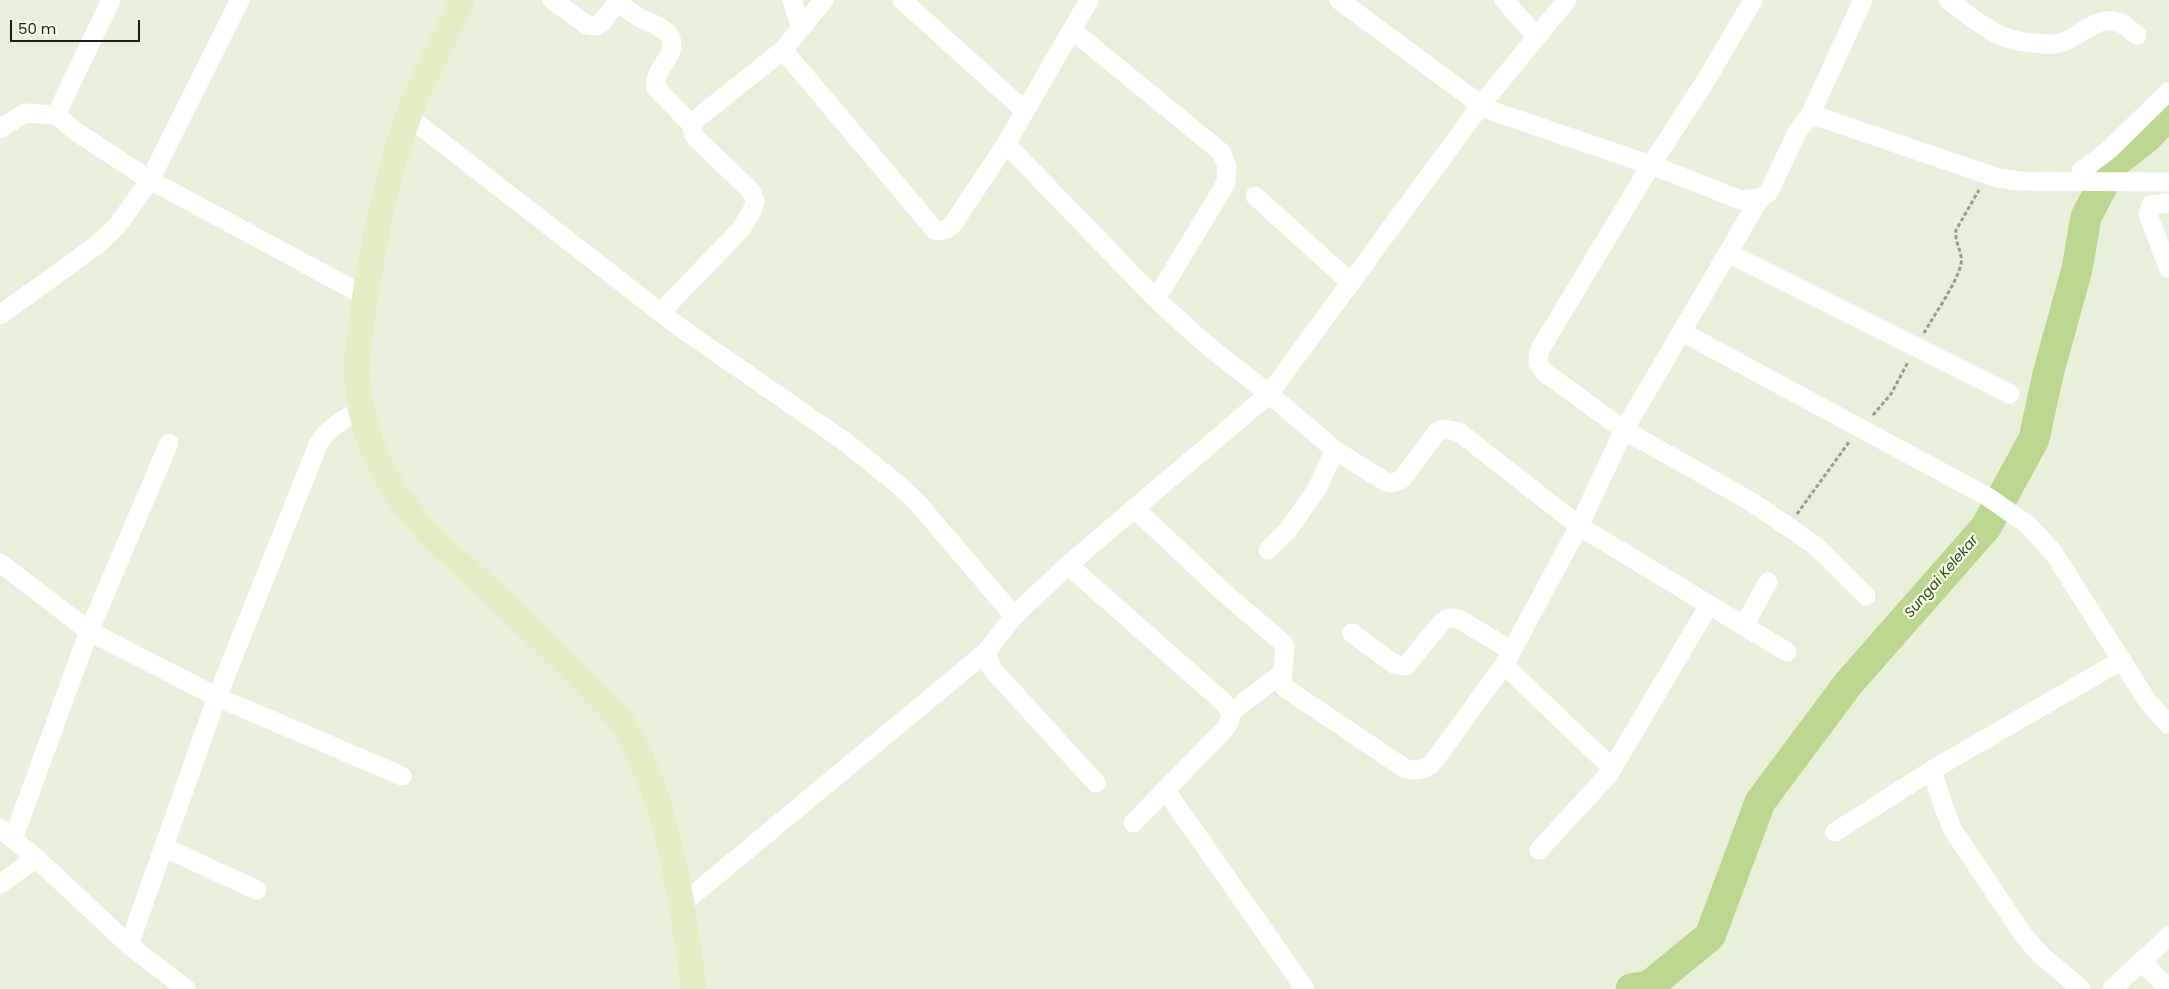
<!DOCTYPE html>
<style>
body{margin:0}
#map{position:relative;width:2169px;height:989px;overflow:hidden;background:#e8f0dc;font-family:Poppins,sans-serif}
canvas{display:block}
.scale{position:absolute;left:10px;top:20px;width:130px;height:22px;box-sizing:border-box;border:2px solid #1c1f18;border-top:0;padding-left:6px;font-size:15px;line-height:18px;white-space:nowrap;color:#1c1f18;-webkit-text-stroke:4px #f5fee9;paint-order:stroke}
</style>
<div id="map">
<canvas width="2169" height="989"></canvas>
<div class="scale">50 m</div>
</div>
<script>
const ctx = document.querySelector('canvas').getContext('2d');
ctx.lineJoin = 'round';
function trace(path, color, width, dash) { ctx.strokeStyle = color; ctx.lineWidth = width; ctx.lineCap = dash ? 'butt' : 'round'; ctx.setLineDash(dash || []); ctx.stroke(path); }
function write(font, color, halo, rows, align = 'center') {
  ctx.font = font + ' Poppins,sans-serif'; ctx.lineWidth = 4.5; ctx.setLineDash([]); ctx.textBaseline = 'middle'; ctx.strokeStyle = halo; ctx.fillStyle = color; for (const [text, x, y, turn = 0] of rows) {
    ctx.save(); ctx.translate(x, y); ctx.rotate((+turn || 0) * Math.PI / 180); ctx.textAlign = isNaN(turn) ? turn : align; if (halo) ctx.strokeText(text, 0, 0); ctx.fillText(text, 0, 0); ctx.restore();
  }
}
trace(new Path2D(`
 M1631 989 1649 986 1710 936 1760 802 1848 684 1986 527 2034 439 2048 374 2077 269 2086 217 2114 163 2146 138 2169 114`), '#bbd68e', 31);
trace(new Path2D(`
 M1924 333C1934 315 1957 283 1961 264 1963 252 1954 242 1956 230L1979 190
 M1873 415 1891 394 1908 362
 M1797 514 1849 442`), '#969c8d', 3, [4, 2.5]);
trace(new Path2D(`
 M111 0 56 115 78 133 150 180 365 296
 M552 0 587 25 595 26 602 22 619 0
 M792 0 801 28
 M902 0 1025 111
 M1339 0 1481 105 1495 112 1651 165 1741 200 1760 198 1769 192 1797 132 1810 115 1825 119 1998 178 2021 181 2169 182
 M1504 0 1537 37
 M1753 0 1708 77 1651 165 1539 351 1538 363 1544 372 1624 430 1750 501 1793 530 1817 547 1866 596
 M1948 0C1964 11 1984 29 2002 36 2016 42 2035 44 2051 44 2074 45 2095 13 2118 22 2125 24 2131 31 2137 35
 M617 2C625 8 632 13 640 18 650 23 663 26 669 35 681 54 652 68 656 88L692 125
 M1072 30 1221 152 1227 166 1226 183 1156 299
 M783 50 935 230C942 232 947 229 953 224L1006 144 1089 0
 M1810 115 1863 0
 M409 117 678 326 844 441 895 482 915 500 1014 616 1068 565 1269 394 1481 105 1567 0
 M0 129 25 113 56 115
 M1006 144 1156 299 1203 342 1269 394 1335 450 1384 481C1392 484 1396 483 1403 478L1437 432 1444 429 1459 432 1579 526 1787 652
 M2081 171 2109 150 2169 91
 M1255 196 1351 283
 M2169 203 2151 205 2148 215 2169 269
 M1728 253 2010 394
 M661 312 741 229 753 209 755 201 751 191 696 138C691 131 691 128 695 120L783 50 824 0
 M0 315 97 245 117 226 150 180 240 0
 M1682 332 1988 497 2028 525 2053 552 2148 702 2169 725
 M1135 509 1230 598 1281 641 1285 647 1282 681 1285 688 1404 768C1415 771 1420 771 1431 765L1504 665 1579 526 1624 430 1760 198
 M1268 550 1288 530 1317 489 1335 450
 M0 563 89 631 217 697 402 776
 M1068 565 1220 699C1231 709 1234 718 1224 730L1133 823
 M1744 626 1768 582
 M1352 633 1394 664 1406 666 1441 623 1448 618 1459 619 1512 651
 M986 652 992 669 1096 783
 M1504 665 1612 768
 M1230 713 1282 673
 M1932 770 1944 808 1953 830 2024 936 2042 956 2081 989
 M1166 791 1305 989
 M0 828 36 858 129 945 186 989
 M1835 832 1932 770 2122 660
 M13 839 89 631 169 443
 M163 847 257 890
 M1539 850 1609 774 1709 605
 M0 884 36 858
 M682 904 986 652 1014 616
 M129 945 217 697 318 445C328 427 344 420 361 409
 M2142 962 2169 989
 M2112 989 2169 936`), '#fff', 19);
trace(new Path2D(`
 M462 0C444 39 423 77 408 117 388 174 375 233 366 292 360 330 353 371 361 409 371 459 399 505 435 540 482 585 532 628 578 675 595 693 617 712 629 734 671 812 682 903 694 989`), '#e2eec6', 26);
write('italic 14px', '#334410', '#f5fee9', [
 ["Sungai Kelekar",1942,577,-49]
]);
</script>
